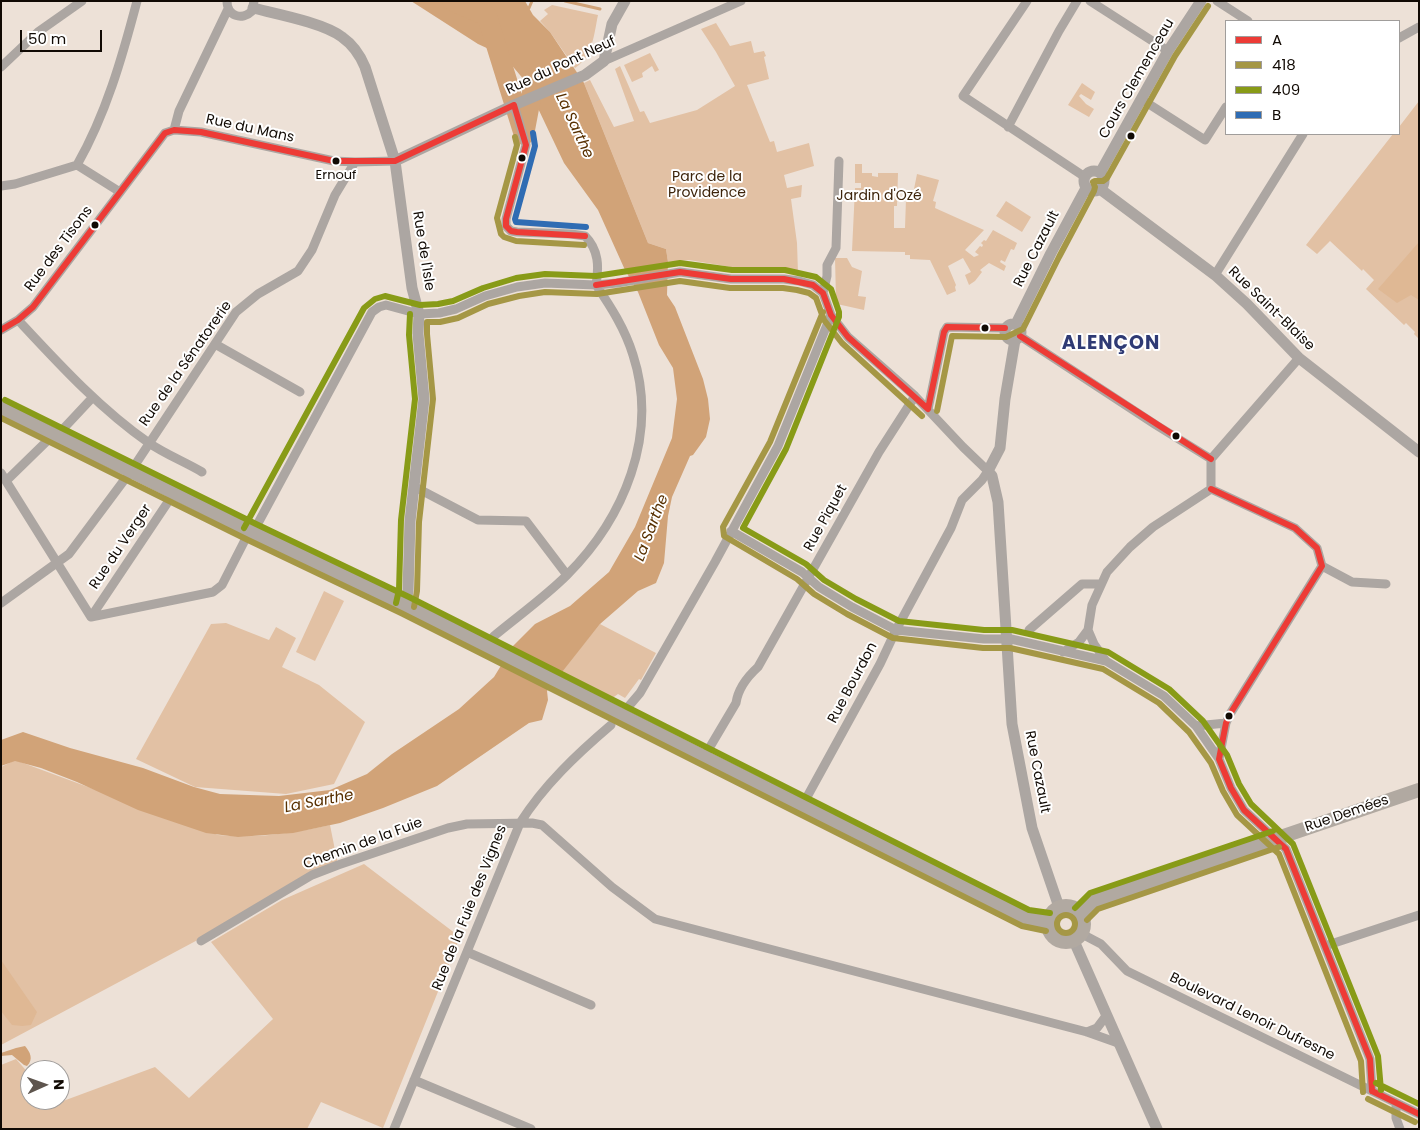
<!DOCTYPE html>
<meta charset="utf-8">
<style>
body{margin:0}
#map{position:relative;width:1420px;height:1130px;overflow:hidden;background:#ede1d7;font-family:Poppins,sans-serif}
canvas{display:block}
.frame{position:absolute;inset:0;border:2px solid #110a04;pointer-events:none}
.legend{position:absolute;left:1225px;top:20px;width:175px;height:115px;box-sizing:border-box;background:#fff;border:1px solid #a09d9b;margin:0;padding:6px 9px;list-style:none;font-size:15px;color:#110a04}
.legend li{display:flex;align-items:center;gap:10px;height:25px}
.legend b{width:25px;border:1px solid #a09d9b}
.north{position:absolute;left:20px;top:1060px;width:50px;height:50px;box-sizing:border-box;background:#fff;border:1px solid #a09d9b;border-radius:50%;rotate:88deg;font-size:14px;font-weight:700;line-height:20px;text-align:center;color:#110a04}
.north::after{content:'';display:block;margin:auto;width:18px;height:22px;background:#5e554e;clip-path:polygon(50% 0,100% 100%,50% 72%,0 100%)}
.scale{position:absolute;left:20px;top:30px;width:82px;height:22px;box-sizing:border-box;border:2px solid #110a04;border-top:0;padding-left:6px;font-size:15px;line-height:18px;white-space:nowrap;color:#110a04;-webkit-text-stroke:4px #fff;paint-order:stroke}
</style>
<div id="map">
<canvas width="1420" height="1130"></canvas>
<div class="frame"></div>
<ul class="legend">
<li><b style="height:6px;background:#ed3b36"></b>A</li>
<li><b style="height:6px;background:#a59745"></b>418</li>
<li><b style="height:6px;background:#889b17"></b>409</li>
<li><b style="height:6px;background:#2f6cb3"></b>B</li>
</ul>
<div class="north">N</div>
<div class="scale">50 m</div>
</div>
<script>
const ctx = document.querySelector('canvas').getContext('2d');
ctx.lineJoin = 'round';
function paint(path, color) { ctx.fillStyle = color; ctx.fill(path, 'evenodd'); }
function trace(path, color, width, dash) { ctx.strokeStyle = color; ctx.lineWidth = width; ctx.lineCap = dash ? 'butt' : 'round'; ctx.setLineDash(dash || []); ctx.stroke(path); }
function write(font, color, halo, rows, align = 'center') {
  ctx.font = font + ' Poppins,sans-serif'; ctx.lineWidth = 4; ctx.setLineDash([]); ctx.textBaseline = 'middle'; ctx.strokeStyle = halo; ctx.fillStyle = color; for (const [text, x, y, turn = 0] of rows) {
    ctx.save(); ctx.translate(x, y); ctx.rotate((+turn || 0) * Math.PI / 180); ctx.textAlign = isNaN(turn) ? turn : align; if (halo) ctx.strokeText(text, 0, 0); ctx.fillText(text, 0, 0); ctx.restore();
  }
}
paint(new Path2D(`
 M552 5 598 15C594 34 593 56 575 68L550 32 540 21 548 14 544 10Z
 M716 23 730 46 751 41 754 53 764 51 766 56 764 57 769 79 747 85 770 142 774 141 777 152 809 143 814 166 784 175 787 188 802 185 801 197 791 199 797 243 798 273 749 270 689 260 668 262 666 249 648 243 584 83 590 80 614 127 634 121 615 69 620 66 640 112 644 111 650 123 697 110 735 86 716 52 701 29Z
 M650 53 659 70 655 72 652 66 642 73 643 77 632 82 624 65Z
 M1082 83 1095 92 1091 100 1081 94 1079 96 1086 104 1094 109 1089 117 1068 105Z
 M1419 101V339L1414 334 1415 332 1406 323 1404 325 1366 289 1374 280 1363 269 1362 271 1330 241 1317 254 1306 245 1393 134H1399V127Z
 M855 164H862V173H872V176L878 177V173H898L897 206H894V228H905L906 199H914V189L917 174 939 180 933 201 936 202 935 208 984 230 965 250 974 257 979 255 975 252 980 246 982 247 983 245 981 243 984 240 986 241 993 230 1017 243 1014 250 1011 249 1005 262 1001 260 1000 262 1006 266 1004 271 989 263 980 270 982 272 975 281 969 285 965 275 971 272 963 258 948 266 956 285 955 287 956 291 947 295 930 260 910 259V255H905V252L852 251 855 188H861V183H855Z
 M1006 201 1031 217 1022 232 996 216Z
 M835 258H847L852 267 862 271 858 296 866 297 864 310 837 304 836 299Z
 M324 591 344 601 315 661 296 652Z
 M226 623 269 640 276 627 296 638 282 667 319 685 365 722 334 784 286 794 195 787 136 759 211 624Z
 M600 624 656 653 641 680 639 679 625 698 618 694 611 699 559 674Z
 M15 760 218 835C256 839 293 833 330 825L338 865 1 1045V767Z
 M364 864 460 937 383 1128 321 1102 307 1129H1V1065L16 1059 30 1075V1100H51L55 1104 155 1067 189 1098 273 1019 211 942 282 900Z`), '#e2c1a4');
paint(new Path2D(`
 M1419 242V300L1411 295 1397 303 1378 289Z
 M1 960 37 1012 31 1025 22 1026 12 1025 1 1011Z`), '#dfb894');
paint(new Path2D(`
 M411 1H525L533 15 550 32 584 83 648 243 666 249 668 262 667 295 675 307 703 379 708 399 710 419 706 437 693 455 690 456 672 497 668 516 664 563 656 583 638 591 600 624 547 691 548 700 542 720 529 723 437 786 383 808 340 823 293 833 238 837 206 833 138 810 77 782 41 768 15 761 1 766V740L23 732 70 748 143 768 194 787 220 794 279 796 330 790 367 774 392 754 459 709 494 677 513 646 535 624 570 606 609 572 635 527 672 438 677 399 673 368 659 345 638 292 625 270 598 210 564 163 525 81 504 56 478 44Z
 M25 1046C30 1052 34 1059 27 1066L24 1065 12 1055 1 1056V1053L16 1048Z`), '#d1a378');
trace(new Path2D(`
 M565 1 600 9
 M529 8 532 1`), '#d1a378', 3);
trace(new Path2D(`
 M452 1 487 16 524 135 535 77`), '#d1a378', 20);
trace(new Path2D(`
 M227 1C227 16 242 21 252 11L254 1
 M1027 1 963 96 1085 177
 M1090 1 1168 51
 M1217 1 1248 21
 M1399 38 1419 27
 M604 61 741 1
 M1 67 38 32 82 1
 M1141 99 1205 140 1226 107
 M514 105 526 145 506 219V226L511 231 517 232 571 234 585 236C599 250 599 267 596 285
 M1008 127 1059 31 1077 1
 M174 130 179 111 228 9
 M77 165C106 114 122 58 137 1
 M1 186 15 184 77 165 120 192
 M1215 275 1303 134
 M823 293 827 276V265L836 248 839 161
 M18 320C58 363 100 409 149 443 165 454 185 462 202 472
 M1 330 18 320 33 307 165 133 174 130 201 132 334 161 355 162 395 161
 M1020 336 1156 425 1211 459
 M215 344 300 392
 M928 409 944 332 947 327 1005 328
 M1211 459 1299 358
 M1 473 91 617
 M6 481 46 442 64 428 93 397
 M415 487 478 520 526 521 567 575
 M1211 489 1153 527 1130 547 1107 572 1092 605 1088 630 1094 644 1106 661 1164 696 1196 726 1219 759 1231 788 1244 810 1286 849 1370 1059 1372 1091
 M1211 489 1295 528 1317 548 1322 566 1230 714 1226 723 1219 759
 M1211 489V459
 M731 531 802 572 819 587 852 607 896 630 984 639H1011L1106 661
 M1322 566 1352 582 1386 584
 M1 603 69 554 131 471 236 312 258 294 298 271 312 250 335 195 355 162
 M91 617 213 592 222 585 245 540 257 525 372 312 379 307 386 305 419 314 439 313 456 309 485 296 517 287 545 283 596 285 617 283 680 272 731 279H784L799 281 813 285 823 293 831 315 848 337 915 396 963 447 988 471 982 480 962 500 951 528 896 630 880 664 802 806
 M91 617 174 493
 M1029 630 1082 584H1101
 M486 645 494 636C518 616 545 597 567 575 624 518 659 435 633 355 625 329 611 307 596 285
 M1063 652 1079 642 1088 630
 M628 707 640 693 715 562 778 446 831 315
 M1196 726 1226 723
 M704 757 736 703C738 689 747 677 758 667L879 452 915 396
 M1082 934 1101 944 1127 971 1419 1114
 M201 941 312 875 338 865 448 828 467 824 532 823 542 825 612 887 655 919 1087 1032 1118 1043
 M1325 946 1419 915
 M467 952 591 1005
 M1087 1032 1097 1028 1106 1016
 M414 1080 531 1129
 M1396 1103V1118L1400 1129
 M394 1129 520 823C544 785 577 754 611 725`), '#aca6a2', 9);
trace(new Path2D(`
 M253 8C277 14 324 23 342 37 352 44 360 55 365 67L395 161 412 288 419 314 418 334 424 399 410 521 408 591 405 605
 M395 161 514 105 585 75 604 61 612 24 625 1
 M1084 181a10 10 0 1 1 20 0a10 10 0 1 1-20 0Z
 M1100 173 1168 51 1201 1
 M1100 189 1215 275 1247 304 1299 358 1419 452
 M1005 332a8 8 0 1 1 16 0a8 8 0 1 1-16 0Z
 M1016 324 1051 253 1086 188
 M1015 340 1005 399 1000 448 988 471 992 476 998 502 1012 724 1032 828 1059 907
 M1074 941 1157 1129`), '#aca6a2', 11);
trace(new Path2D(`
 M1 408 56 436 131 471 252 532 405 605 704 757 1026 918 1048 922
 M1048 924a18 18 0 1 1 36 0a18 18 0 1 1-36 0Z
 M1081 914 1093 901 1419 790`), '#b1a9a1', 14);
trace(new Path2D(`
 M514 105 526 145 506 219V226L511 231 517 232 585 236
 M596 285 680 272 731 279H784L813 285 823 293 831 315 848 337 928 409
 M1 330 18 320 33 307 165 133 174 130 201 132 334 161H395L514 105
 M1020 336 1211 459
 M928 409 944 332 947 327 1005 328
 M1211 489 1295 528 1317 548 1322 566 1230 714 1226 723 1219 759 1231 788 1244 810 1286 849 1370 1059 1372 1091
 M1372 1091 1419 1114`), '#ed3b36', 6);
trace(new Path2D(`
 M515 137 517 145 497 218 501 234 504 237 516 241 584 245
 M823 312 770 442 723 527 724 536 797 579 814 594 847 614 893 638 983 648H1010L1103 669 1159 703 1189 732 1211 763 1223 791 1237 815 1279 854 1361 1061 1363 1092
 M937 411 952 336 1006 337 1023 329 1059 257 1094 191 1095 187 1093 182 1095 181H1103L1107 178 1175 56 1208 6
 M1 418 248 540 401 613 1022 926 1046 931
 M414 607 417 591 419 522 433 399 427 334V322H440L458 318 488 304 519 296 545 292 597 294 680 281 730 288H783L797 290 809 293 816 298 824 320 842 343 922 416
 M1057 924a9 9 0 1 1 18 0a9 9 0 1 1-18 0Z
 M1087 920 1098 909 1279 847
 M1368 1099 1415 1122`), '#a59745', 6);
trace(new Path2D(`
 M5 400 256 524 409 597 1029 910 1050 913
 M244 528 364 308 375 299 385 296 420 305 438 304 453 301 483 288 516 278 545 274 596 276 680 263 732 270H785L816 277 831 289 839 312V317L786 449 743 528 806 564 824 580 856 599 899 621 984 630H1012L1108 652 1169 689 1203 721 1227 755 1239 784 1251 804 1293 844 1378 1056 1381 1090
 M396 603 399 590 401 520 415 399 409 335 410 314
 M1075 908 1090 893 1273 831
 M1376 1083 1419 1104`), '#889b17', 6);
trace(new Path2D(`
 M533 133 535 146 515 219 516 222 586 227`), '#2f6cb3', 6);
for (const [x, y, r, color] of [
 [1131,136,4.5,"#110a04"],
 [522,158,4.5,"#110a04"],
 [336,161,4.5,"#110a04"],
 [95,225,4.5,"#110a04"],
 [985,328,4.5,"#110a04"],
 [1176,436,4.5,"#110a04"],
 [1229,716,4.5,"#110a04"]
]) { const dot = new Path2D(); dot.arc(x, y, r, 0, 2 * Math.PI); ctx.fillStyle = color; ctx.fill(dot); trace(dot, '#fff', 2); }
write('13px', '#110a04', '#fff', [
 ["Ernouf",336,176]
]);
write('14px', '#110a04', '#fff', [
 ["Rue du Pont Neuf",561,66,-25],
 ["Cours Clemenceau",1137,79,-60],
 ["Rue du Mans",250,129,12],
 ["Rue des Tisons",59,249,-53],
 ["Rue Cazault",1037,249,-63],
 ["Rue de l'Isle",423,251,81],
 ["Rue Saint-Blaise",1271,309,44],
 ["Rue de la Sénatorerie",186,364,-55],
 ["Rue Piquet",826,518,-61],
 ["Rue du Verger",121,547,-56],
 ["Rue Bourdon",853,683,-62],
 ["Rue Cazault",1037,772,79],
 ["Rue Demées",1347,814,-19],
 ["Chemin de la Fuie",363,844,-20],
 ["Rue de la Fuie des Vignes",470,908,-68],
 ["Boulevard Lenoir Dufresne",1252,1017,26]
]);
write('14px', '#3d240b', '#fff', [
 ["Parc de la",707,177],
 ["Providence",707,193],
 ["Jardin d'Ozé",879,196]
]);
write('italic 15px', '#583001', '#fff', [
 ["La Sarthe",574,126,65],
 ["La Sarthe",652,528,-69],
 ["La Sarthe",319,802,-11]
]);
ctx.letterSpacing = '1px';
write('bold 19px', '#2f3a74', '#fff', [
 ["ALENÇON",1111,344]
]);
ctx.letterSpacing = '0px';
</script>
